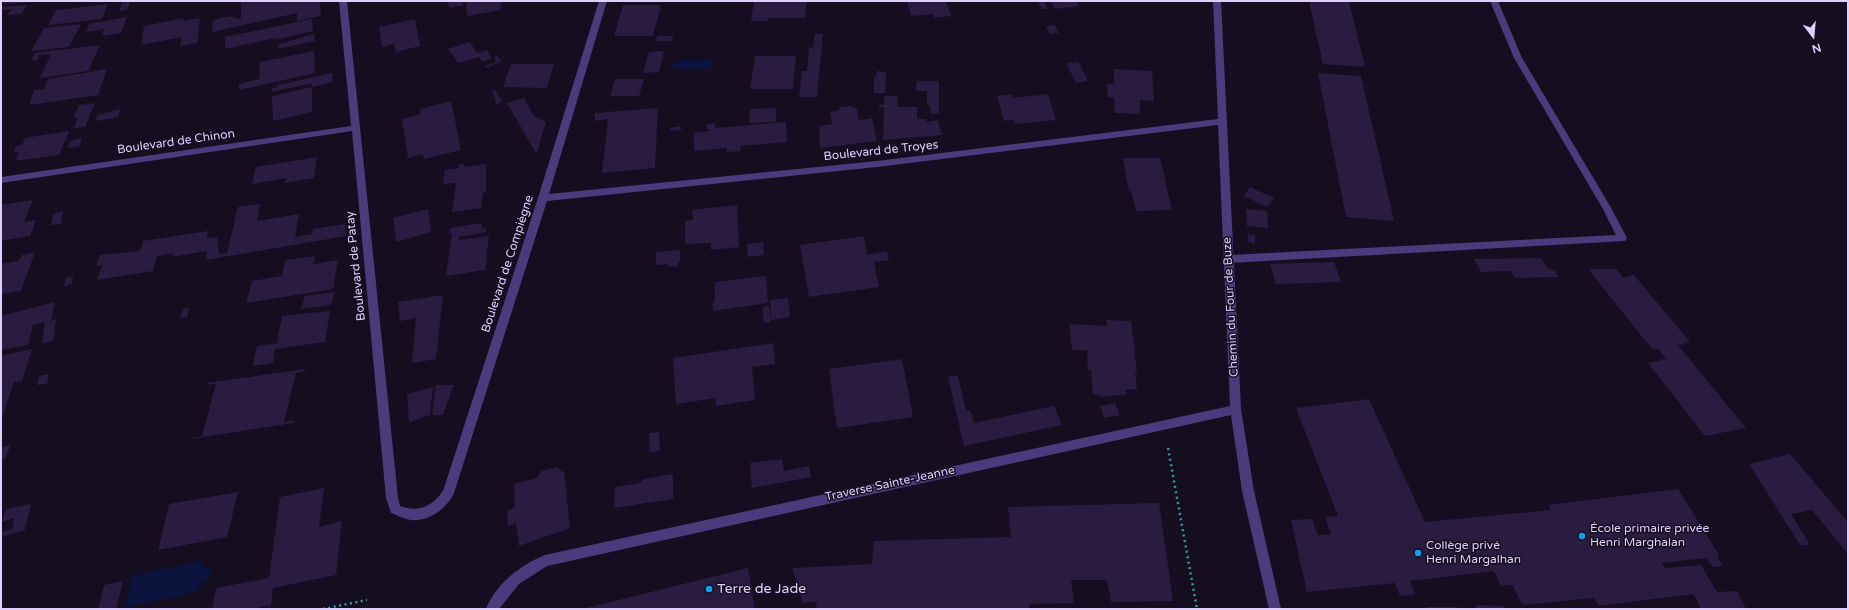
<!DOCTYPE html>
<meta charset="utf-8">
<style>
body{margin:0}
#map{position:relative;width:1849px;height:610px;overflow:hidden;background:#150e20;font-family:"Varela Round",sans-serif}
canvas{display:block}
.frame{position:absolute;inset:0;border:2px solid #decffd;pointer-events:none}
.north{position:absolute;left:1793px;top:16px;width:40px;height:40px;-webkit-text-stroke:3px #150e20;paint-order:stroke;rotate:164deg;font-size:11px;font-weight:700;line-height:16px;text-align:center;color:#decffd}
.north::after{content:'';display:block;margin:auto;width:14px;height:18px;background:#decffd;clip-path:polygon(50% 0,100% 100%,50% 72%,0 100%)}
</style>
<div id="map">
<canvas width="1849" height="610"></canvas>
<div class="frame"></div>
<div class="north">N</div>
</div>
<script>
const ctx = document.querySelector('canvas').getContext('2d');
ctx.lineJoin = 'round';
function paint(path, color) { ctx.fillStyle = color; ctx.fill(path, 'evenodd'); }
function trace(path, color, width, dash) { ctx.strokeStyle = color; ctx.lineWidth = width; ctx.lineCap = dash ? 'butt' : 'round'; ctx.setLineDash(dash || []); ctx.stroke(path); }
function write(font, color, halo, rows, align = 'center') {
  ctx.font = font + ' "Varela Round",sans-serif'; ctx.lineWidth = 3; ctx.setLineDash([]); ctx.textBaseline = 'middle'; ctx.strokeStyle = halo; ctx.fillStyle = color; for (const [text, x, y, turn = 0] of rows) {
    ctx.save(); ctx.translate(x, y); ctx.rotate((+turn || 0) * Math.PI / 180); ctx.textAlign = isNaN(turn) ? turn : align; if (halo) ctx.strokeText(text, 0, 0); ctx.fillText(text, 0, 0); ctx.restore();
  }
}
paint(new Path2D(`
 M713 59 711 70H677L672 67 673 63 680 60Z
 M204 560 203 566 211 568V574L207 580 199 585 198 591 125 608 132 576Z`), '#0b123b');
paint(new Path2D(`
 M5 1H32V2L3 4Z
 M131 1 127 10 119 11 122 3Z
 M246 1H320L321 16 297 21V13L212 32 213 20 230 16 237 19 241 18V2Z
 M446 1H463V5L450 8Z
 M466 1H501V10L467 16Z
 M754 1H807L805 18H768L767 21H751Z
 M907 1H946L951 16 935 18 933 14 911 16Z
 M1044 1 1048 9H1042L1038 2Z
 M1051 1H1076L1079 6 1055 9Z
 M1309 1H1349L1365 67 1323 64Z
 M108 4 102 19 48 25 56 10Z
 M28 5 21 14 7 15 12 9 1 10 2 7Z
 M623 5H661L653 36H614Z
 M127 17 121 33 102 36 104 29 86 32 89 24Z
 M184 18 183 21 200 18 197 43 180 46 182 37 141 45 144 26Z
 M312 19 313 31 275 40V38L225 49V37Z
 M415 19 420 46 396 52 394 44 382 47 379 27Z
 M81 24 69 47 31 51 44 28Z
 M1055 25 1059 33 1050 34 1046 26Z
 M314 34 315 41 277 49 279 44Z
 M815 34H823L817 97H799L802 71H807L809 47 813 48Z
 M657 36H673L672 41H656Z
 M470 42 477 53 487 50 492 58 482 62 479 57 458 63 448 49Z
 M100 45 88 71 40 78 51 54 39 55 37 60 31 61 35 53Z
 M314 51 315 73 239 90V84L259 79 260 62Z
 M664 51 659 72 643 73 649 52Z
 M497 55 501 62 486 68 485 66 497 62 494 57Z
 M755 56H796L793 89H750Z
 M1077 62 1079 63 1088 81 1076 83 1066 63Z
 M511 64H554L547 88 503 87Z
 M107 69 98 95 29 105 34 90 44 89 48 79Z
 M1114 69 1152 71 1154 101 1140 100V114L1115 113 1114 97H1108L1107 84H1114Z
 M877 71 886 72 885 93H874V77H876Z
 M332 73 333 82 312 87V112L273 121 272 96 312 87V83L272 92 271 88 278 87V85Z
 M1318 73 1361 76 1394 221 1346 217Z
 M615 79H644L639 96H610Z
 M917 81H939V113L931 114 930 106 927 105V91H916Z
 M495 89 502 102 496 105 495 98 492 91Z
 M1012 94 1013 98 1048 94 1056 120 1015 124 1013 120 1004 121 997 96Z
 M884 96H898L897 107H917V119H926L927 122 938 120 942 135 883 140 884 107H879V105L884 104Z
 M524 98 534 116 546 122 537 153H536L507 103Z
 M451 101 461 150 424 159 423 154 408 158 402 119 421 114 420 109Z
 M95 103 85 127 74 128 78 118H73L79 105Z
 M851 106 857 109 859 120 872 118 877 141 820 148 819 126 832 124 830 112 837 111 841 107Z
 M658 108 655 168 602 173 608 119 595 121V113Z
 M776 108V122L749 123 750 109Z
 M120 109 118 117 96 121 97 115Z
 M786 122 787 142 740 146 741 151 727 152V148L694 151V133L710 131 709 129H707V124L715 123V128Z
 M681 126V130L670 131V128Z
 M69 131 59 155 15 161 19 152 13 153 16 146 22 145 25 138Z
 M82 138 80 146 68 148 70 141Z
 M317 157 314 178 285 183 286 178 252 184 256 167Z
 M1123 158H1160L1172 210 1136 211 1131 191H1129Z
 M464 164V167L486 164V192L483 193 481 208 452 212 456 183 443 184 445 170 459 168V165Z
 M1250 187 1274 198 1267 207 1244 196Z
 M33 200 24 222 36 220 30 236 1 241V205Z
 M260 204 257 221 299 214 295 237 312 234 313 229 345 224 346 236 206 260 207 251 172 257 173 253 157 256 153 271 97 280 102 265 96 266 100 255 140 251 143 241 208 231 207 238 217 237 219 254 227 253 238 207Z
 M737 205 739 247 711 250V243L685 244V221L693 220 692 210Z
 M428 209 431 232 396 242 393 218Z
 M1246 209 1267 211 1268 228 1247 226Z
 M63 211 61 224 51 225 53 214Z
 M482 223V229L486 228V232L459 237V240L489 236 485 270 446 276 452 233 449 234 450 228Z
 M1248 234 1255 235V244L1248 242Z
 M864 236 867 255 887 251 889 260 874 262 879 287 809 297 800 245Z
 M763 242 764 255 748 257 747 244Z
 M680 250V262L678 263V266L669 267 668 264 656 265V252Z
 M35 252 21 291 1 294V264L19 261 22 255Z
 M315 256 314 264 338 260 333 289 246 303 252 281 282 276 285 260Z
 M1541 258 1548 269 1555 270 1558 277 1515 278 1511 271 1481 272 1474 259Z
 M1334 262 1341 282 1276 284 1270 264Z
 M1588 269H1612L1617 270 1623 278 1634 275 1690 342 1678 345 1746 428 1705 436 1648 363 1666 359 1658 349H1652Z
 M766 276 768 303 713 311 712 304 715 302V282Z
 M73 277 72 284 64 286 66 278Z
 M335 292 331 305 301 309 305 296Z
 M443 295 436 359 412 363 416 318 400 321 398 302Z
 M788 298 790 317 771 320 770 300Z
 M55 302 51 321 56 319 53 341 42 343 45 322 33 325 28 345 1 350V316Z
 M769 306 771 322 764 323 762 307Z
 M189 308 187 317 180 318 183 309Z
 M330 311 325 342 275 349 273 363 253 366 257 346 277 343 282 316Z
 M1106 320 1131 321 1137 372H1135L1137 389 1125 390 1127 394 1101 397 1099 394 1093 395 1091 370H1088L1087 350H1072L1069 324 1107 326Z
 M773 343 775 364 752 367 755 400 716 406V398L676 404 673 358Z
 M32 349 22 381 14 382 1 421V356Z
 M902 359 913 417 837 428 829 369Z
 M305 369V371L296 373 284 422 294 420 293 423 190 439 191 438 202 436 216 384 206 385 207 383Z
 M49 374 47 384 37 385 39 376Z
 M958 375 966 411 970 410 974 423 1054 406 1062 425 964 446 948 377Z
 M436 385H454L443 415H432Z
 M433 387 430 415 409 422 407 394Z
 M1369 399 1425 522 1551 510 1549 505 1678 489 1719 555 1717 556 1723 566 1713 567 1706 558 1662 563 1665 568 1701 565 1717 592 1737 591 1746 609H1701L1694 594 1599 606 1594 598 1523 605 1512 585 1501 586 1494 571 1410 581 1415 594 1400 596 1395 583 1307 592 1291 520 1312 519 1318 535 1331 534 1325 517 1338 516 1296 408Z
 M1115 403 1120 415 1104 418 1100 406Z
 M659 432 660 451 650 452 649 433Z
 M11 444 5 459 1 460V448Z
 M1790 454 1848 522V554L1812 510 1791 514 1810 545H1800L1749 464Z
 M782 459 784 471 809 466 811 477 752 488 750 463Z
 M558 467 562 472 564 471 570 528 519 546 516 523 508 526 507 510 515 508 514 484 537 478 541 471Z
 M673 474V499L614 508 615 487 640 483 644 479Z
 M324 488 319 527 342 521 336 575 273 588 271 605 253 609H212L216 588 269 578 280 497Z
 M238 492 227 537 158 550 169 504Z
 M1159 503 1173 601 1111 602 1107 580H1071L1074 603 1029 604V609H817L816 602 803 603 792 568 872 564 874 541 1011 537 1008 507Z
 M31 504 25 530 1 537V532L12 529 14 518 2 522 6 509Z
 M748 568 755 609H586V608Z
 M123 581 116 609H98L104 585Z
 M1476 605 1504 606 1505 609H1476Z
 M1426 607H1453L1476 609H1426Z`), '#2a1b40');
trace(new Path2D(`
 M1168 448 1197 609
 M323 609 367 600`), '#3398ac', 2.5, [2, 3.5]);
paint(new Path2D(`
 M1490 1H1498L1522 58 1610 206 1627 238 1625 241 1230 263 1227 262 1225 259 1230 255 1616 235 1603 209 1514 58Z`), '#4c3b7c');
paint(new Path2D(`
 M339 1H347L398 498 400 506C419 513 432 506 443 491L538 198 599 1H607L549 194 877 161 1218 119 1213 1H1221L1241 409 1254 491 1281 609H1269L1242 491 1231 415 547 566 519 584 499 609H486C496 584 520 565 545 555L1230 406 1218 125 877 167 547 201 454 493C447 508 429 522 411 520 404 519 397 515 391 513L386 498 352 131 1 183V177L351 126Z`), '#4c3b7c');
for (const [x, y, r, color] of [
 [1582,536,4,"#0ba3ec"],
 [1418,553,4,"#0ba3ec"],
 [709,589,4,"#0ba3ec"]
]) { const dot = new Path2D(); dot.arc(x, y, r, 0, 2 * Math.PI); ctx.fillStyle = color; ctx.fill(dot); trace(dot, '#150e20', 1.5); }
write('12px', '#decffd', '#150e20', [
 ["Boulevard de Chinon",176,142,-8],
 ["Boulevard de Troyes",881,151,-6],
 ["Boulevard de Compiègne",508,264,-72],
 ["Boulevard de Patay",356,266,-96],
 ["Chemin du Four de Buze",1231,307,-93],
 ["Traverse Sainte-Jeanne",890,484,-12]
]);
write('12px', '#decffd', '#150e20', [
 ["École primaire privée",1590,529],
 ["Henri Marghalan",1590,543],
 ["Collège privé",1426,546],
 ["Henri Margalhan",1426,560]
], 'left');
write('14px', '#decffd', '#150e20', [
 ["Terre de Jade",717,589]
], 'left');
</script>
